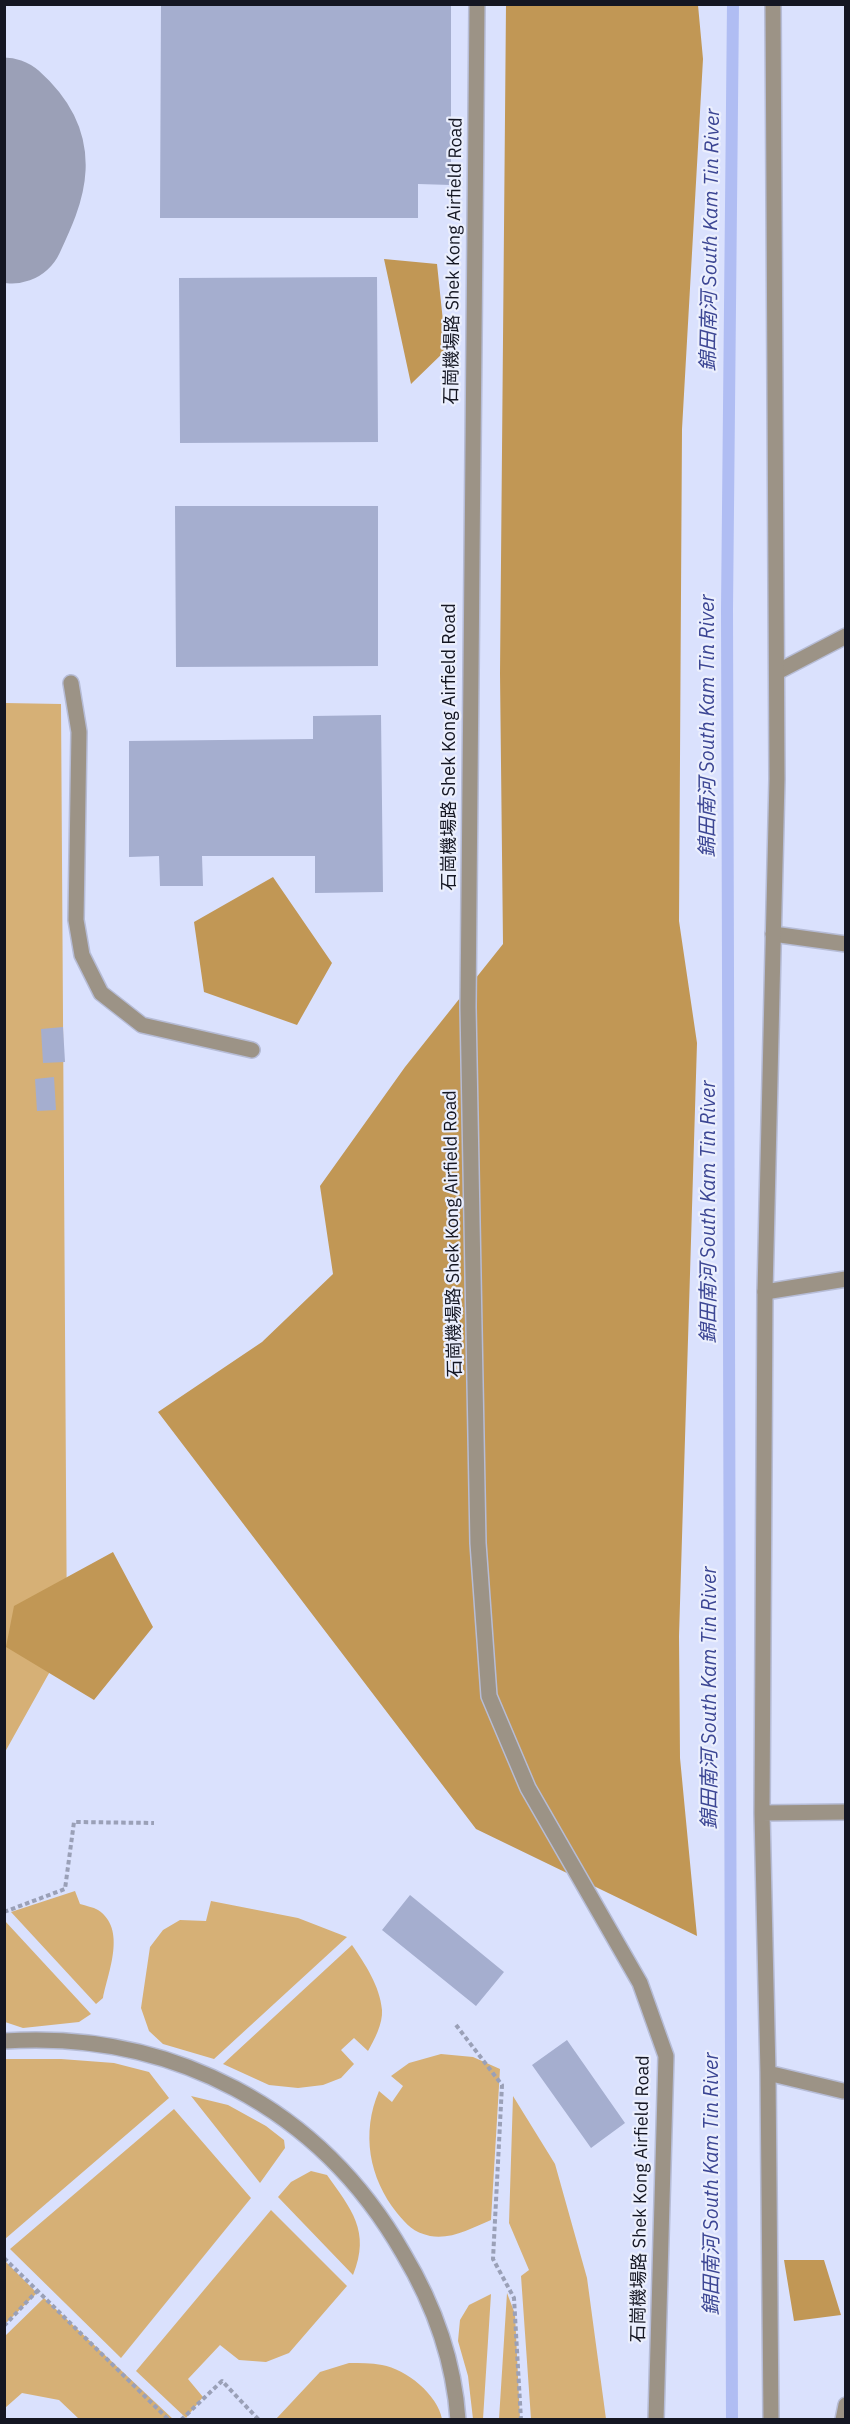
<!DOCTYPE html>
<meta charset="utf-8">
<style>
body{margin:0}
#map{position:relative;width:850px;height:2424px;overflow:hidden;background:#dae1fd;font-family:"IBM Plex Sans",sans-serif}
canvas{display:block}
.frame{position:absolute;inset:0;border:6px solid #141622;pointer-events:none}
</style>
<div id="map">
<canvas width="850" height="2424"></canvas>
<div class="frame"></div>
</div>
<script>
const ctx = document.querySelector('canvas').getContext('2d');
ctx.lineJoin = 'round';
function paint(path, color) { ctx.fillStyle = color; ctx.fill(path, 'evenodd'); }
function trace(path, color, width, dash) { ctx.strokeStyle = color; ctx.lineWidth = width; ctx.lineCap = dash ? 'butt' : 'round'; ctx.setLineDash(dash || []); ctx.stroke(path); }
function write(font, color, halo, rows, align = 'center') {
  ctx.font = font + ' "IBM Plex Sans","Noto Sans TC",sans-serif'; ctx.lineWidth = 4.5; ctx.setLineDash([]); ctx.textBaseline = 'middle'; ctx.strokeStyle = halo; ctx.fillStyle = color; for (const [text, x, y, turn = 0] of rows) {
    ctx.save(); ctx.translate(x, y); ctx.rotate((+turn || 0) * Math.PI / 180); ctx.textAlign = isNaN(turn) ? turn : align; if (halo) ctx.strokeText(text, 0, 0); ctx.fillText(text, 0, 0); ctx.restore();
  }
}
paint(new Path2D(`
 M5 703 61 704 67 1641 5 1752Z
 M75 1891 80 1904C86 1906 93 1907 98 1910 127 1929 108 1972 103 1998L96 2004 11 1912Z
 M211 1901 298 1918 347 1937 214 2059 163 2044 149 2031 141 2008 150 1947 163 1930 180 1920 206 1921Z
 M5 1921 91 2014 79 2022 23 2028 5 2022Z
 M352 1945C365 1964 380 1986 382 2010 383 2024 374 2040 368 2051L354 2038 341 2050 354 2064 341 2078 323 2085 298 2088 269 2085 223 2064Z
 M441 2054 473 2057 500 2069 491 2220C472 2228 451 2240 430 2236 413 2232 407 2225 397 2213 369 2178 361 2133 379 2091L392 2102 403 2086 391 2076 409 2063Z
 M5 2059H61L114 2063 149 2072 169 2098 5 2239Z
 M191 2096 228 2105 266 2126 284 2140 285 2148 260 2183Z
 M513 2096 555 2164 587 2278 606 2419H531L521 2276 529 2270 509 2223Z
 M174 2109 251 2198 121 2358 10 2249Z
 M311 2171 327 2175C351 2209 371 2231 353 2275L278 2197 291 2182Z
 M271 2210 347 2286 289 2353 266 2362 239 2360 220 2345 188 2379 203 2397 186 2418 136 2371Z
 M5 2261 37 2293 5 2324Z
 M507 2293 515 2314 520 2419H499Z
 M491 2294 483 2419H473L468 2376 458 2341 460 2320 469 2305Z
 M44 2298 173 2419H79L59 2400 22 2393 5 2408V2336Z
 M349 2363C360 2363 371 2363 382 2365 406 2369 438 2395 442 2419H276L320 2372Z`), '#d6b076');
paint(new Path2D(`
 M506 5H698L703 59 682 429 679 921 697 1043 679 1636 680 1758 697 1936 476 1829 158 1412 262 1342 333 1274 320 1186 405 1067 503 944 500 673Z
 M384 259 437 264 446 350 411 384Z
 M273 877 332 963 297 1025 204 992 194 922Z
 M113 1552 153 1627 94 1700 6 1647 14 1606Z
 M784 2260H824L841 2315 794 2321Z`), '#c19755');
trace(new Path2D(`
 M732 2420 727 609 733 4`), '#b0bdf3', 12);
trace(new Path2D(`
 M4 110C49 150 34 184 12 231`), '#9ba0b7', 105);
paint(new Path2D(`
 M161 4H451V185L418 184V218H160Z
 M377 277 378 442 180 443 179 278Z
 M175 506H378V666L176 667Z
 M381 715 383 892 315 893V856H202L203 886H160L159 856 129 857V741L313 739V716Z
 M63 1027 65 1062 43 1063 41 1029Z
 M54 1077 56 1110 37 1111 35 1079Z
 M410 1895 504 1972 476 2006 382 1930Z
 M567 2040 625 2123 591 2148 532 2065Z`), '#a5aecf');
const lane = new Path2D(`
 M477 4 468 1007 478 1543 489 1696 528 1788 640 1983 666 2056 656 2420
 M777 672 846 636
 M71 683 79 732 76 920 82 955 101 993 142 1025 252 1050
 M773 934 846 944
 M765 1292 846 1279
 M4 2041C171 2030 320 2108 403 2253 433 2303 454 2360 458 2420`);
const street = new Path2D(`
 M762 1813 846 1812
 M768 2073 843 2091
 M771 2420 768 2073 762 1813 765 1292 777 779 773 4
 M843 2420 846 2405`);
trace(lane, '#b6bcd6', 18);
trace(street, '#b6bcd6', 18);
trace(new Path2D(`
 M4 1912 65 1889 74 1822 154 1823
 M456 2025 502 2085 493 2259 514 2298 521 2420
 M4 2258 169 2420
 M4 2326 38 2290
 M181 2420 222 2381 259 2420`), '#9aa0b7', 4, [4.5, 3]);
trace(lane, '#9c9386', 15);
trace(street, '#9c9386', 15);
write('18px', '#141622', '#ebeffd', [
 ["石崗機場路 Shek Kong Airfield Road",454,261,-89],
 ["石崗機場路 Shek Kong Airfield Road",450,747,-90],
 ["石崗機場路 Shek Kong Airfield Road",453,1234,-91],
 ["石崗機場路 Shek Kong Airfield Road",641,2199,-89]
]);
write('italic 20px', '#3c4694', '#ebeffd', [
 ["錦田南河 South Kam Tin River",711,240,-89],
 ["錦田南河 South Kam Tin River",708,726,-90],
 ["錦田南河 South Kam Tin River",709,1212,-90],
 ["錦田南河 South Kam Tin River",710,1698,-90],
 ["錦田南河 South Kam Tin River",712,2184,-90]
]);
</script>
